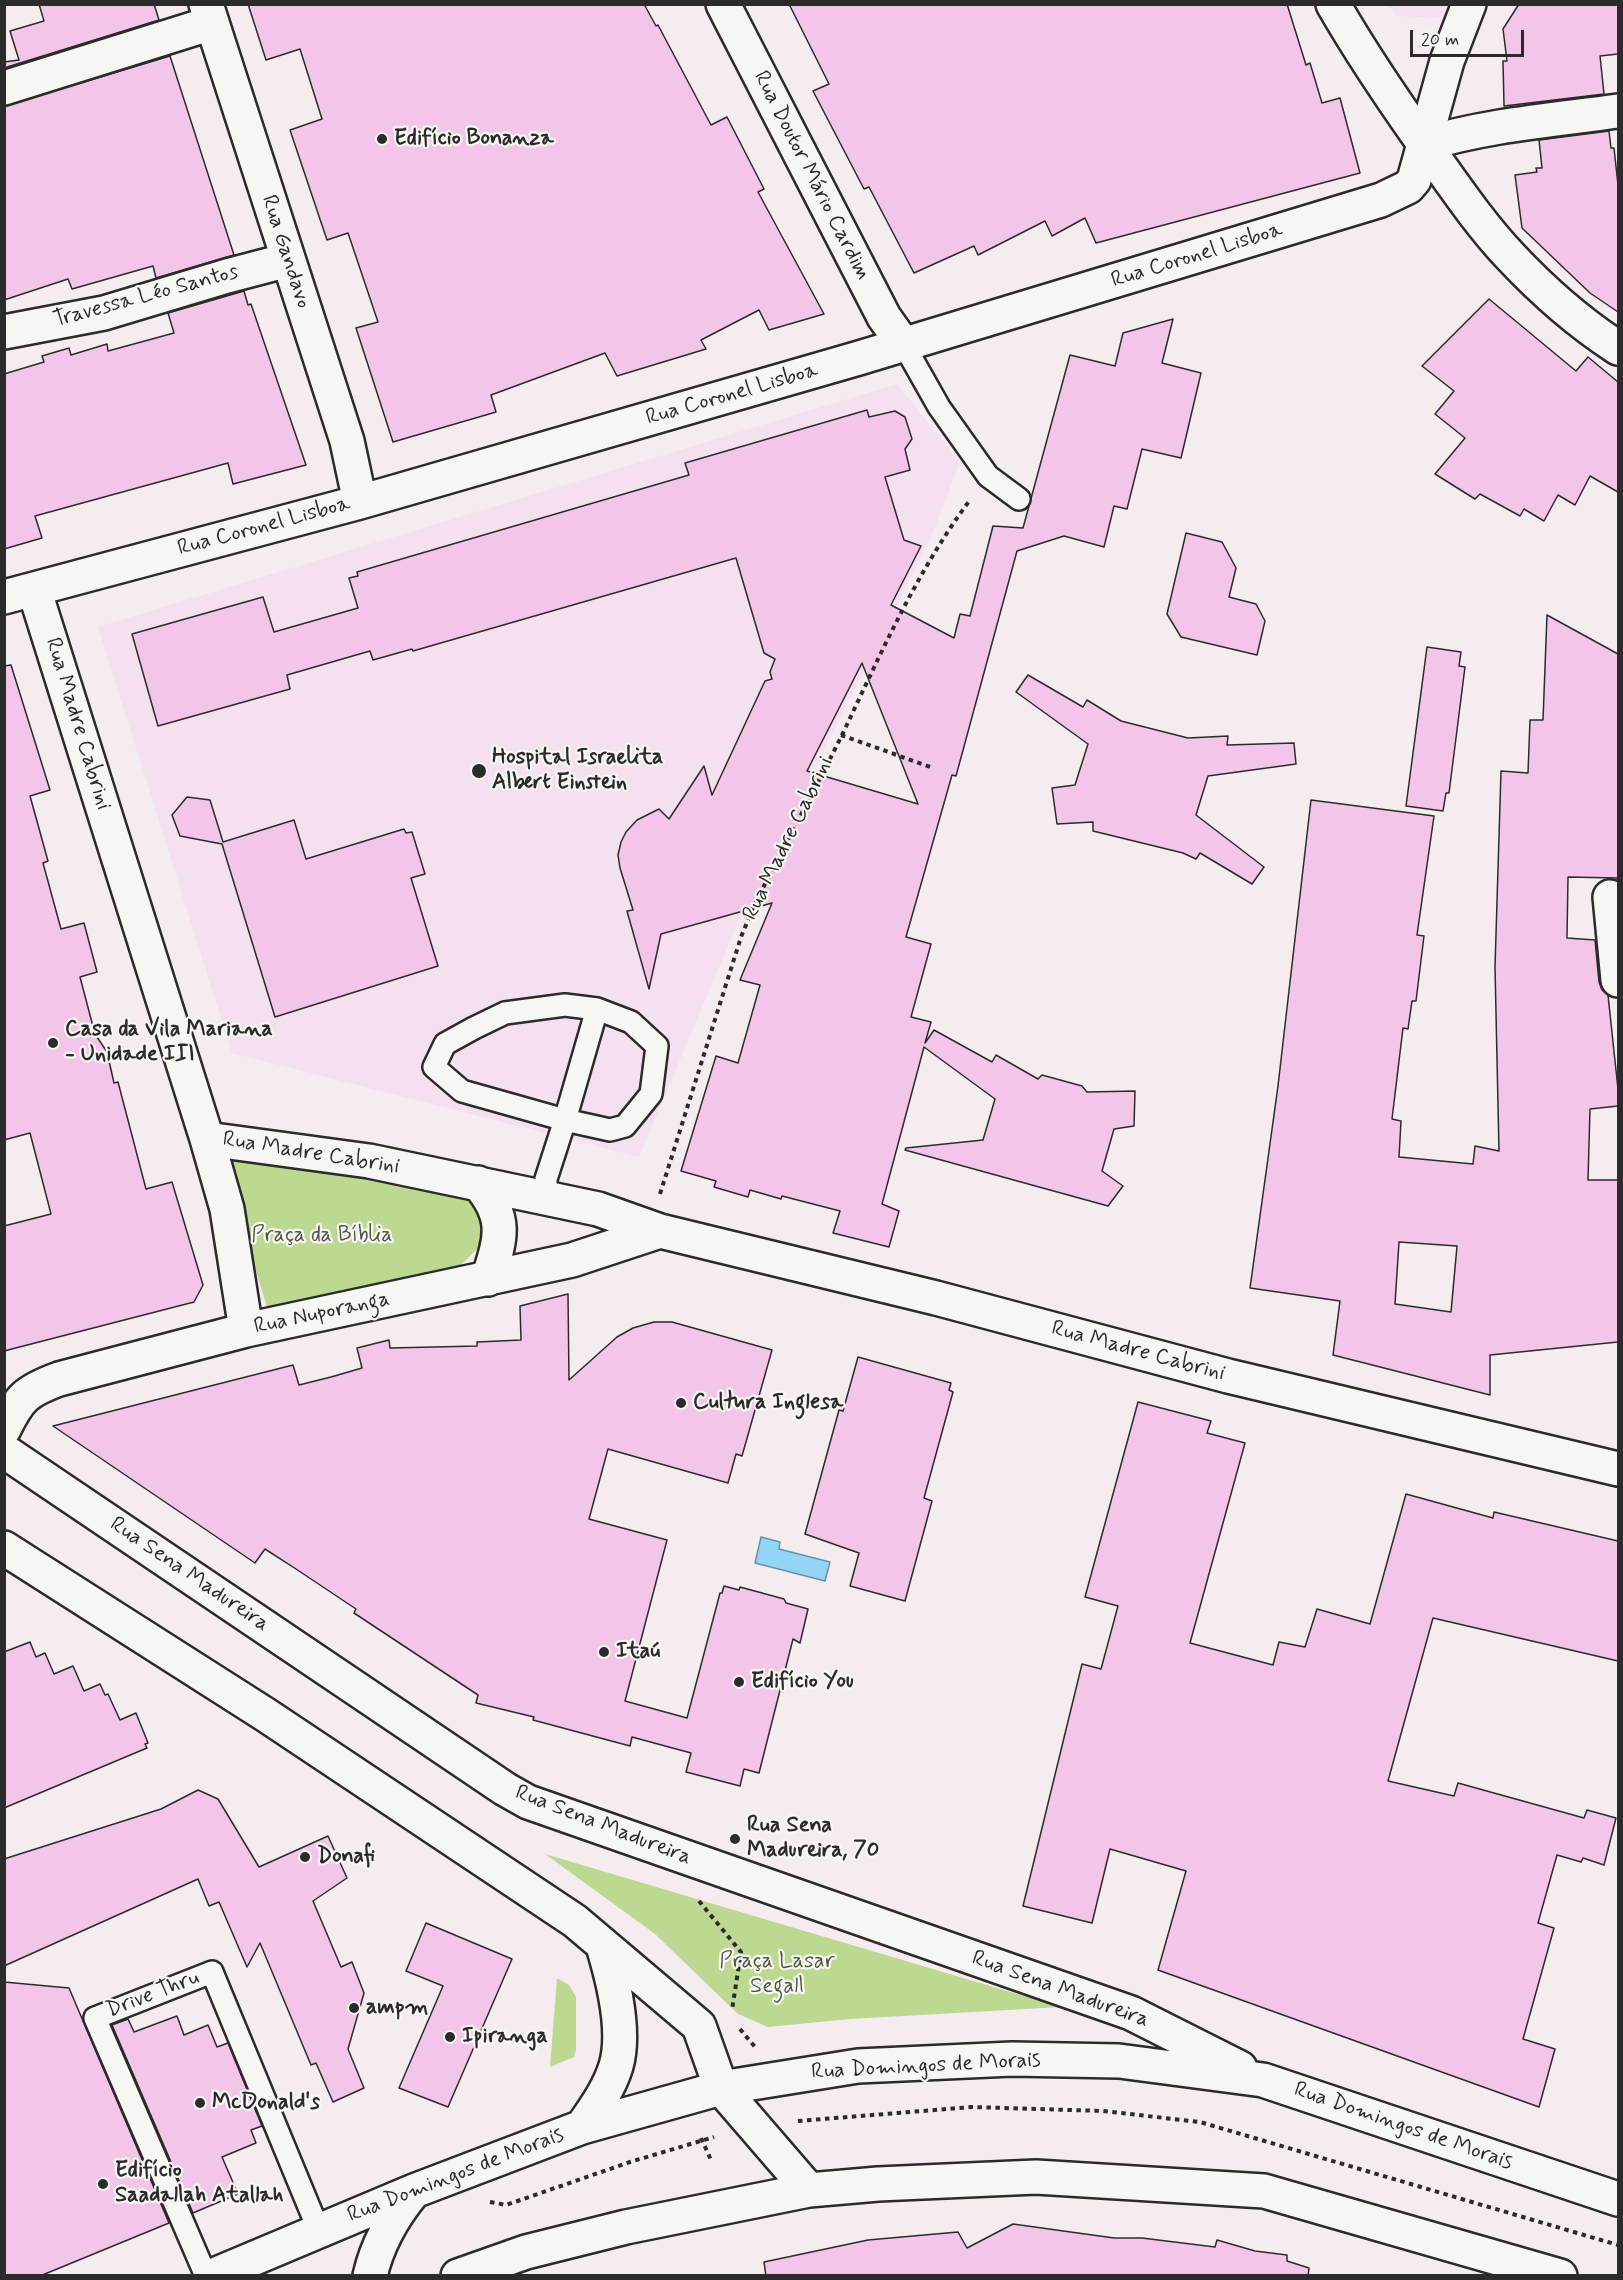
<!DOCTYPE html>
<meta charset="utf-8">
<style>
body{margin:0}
#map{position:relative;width:1623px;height:2280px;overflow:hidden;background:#f5ecf0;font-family:Mynerve,sans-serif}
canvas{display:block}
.frame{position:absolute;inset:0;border:6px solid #2b2b2b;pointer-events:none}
.scale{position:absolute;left:1410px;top:30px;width:114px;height:27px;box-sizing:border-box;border:3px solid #2b2b2b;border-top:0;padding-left:8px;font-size:18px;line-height:21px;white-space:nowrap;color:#2b2b2b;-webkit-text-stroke:4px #f6f6f2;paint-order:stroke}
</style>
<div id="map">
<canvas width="1623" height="2280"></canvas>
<div class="frame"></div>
<div class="scale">20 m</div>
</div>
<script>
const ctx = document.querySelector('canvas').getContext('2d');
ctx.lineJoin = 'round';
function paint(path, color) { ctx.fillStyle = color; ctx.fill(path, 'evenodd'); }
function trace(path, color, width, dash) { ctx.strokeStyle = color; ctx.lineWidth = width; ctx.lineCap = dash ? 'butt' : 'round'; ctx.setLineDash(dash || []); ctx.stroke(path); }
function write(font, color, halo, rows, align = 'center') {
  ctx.font = font + ' Mynerve,sans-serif'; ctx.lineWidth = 4.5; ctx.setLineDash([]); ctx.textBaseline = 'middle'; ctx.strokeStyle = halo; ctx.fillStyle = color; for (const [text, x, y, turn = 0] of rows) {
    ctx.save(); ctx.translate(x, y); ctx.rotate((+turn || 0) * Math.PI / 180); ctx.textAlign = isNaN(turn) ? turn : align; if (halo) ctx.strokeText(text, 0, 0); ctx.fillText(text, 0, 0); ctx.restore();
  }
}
paint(new Path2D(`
 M1388 5H1453L1446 18 1397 16Z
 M897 384 960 462 932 535 741 915 639 1157 232 1053 98 627Z`), '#f4e0ee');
paint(new Path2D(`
 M227 1158H272L467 1194 479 1212 484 1229 482 1244 440 1286 304 1311 267 1307 237 1209Z
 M545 1854 1061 2007 850 2019 768 2027 738 2014 655 1934Z
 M557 1978 569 1985 576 1997V2050L574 2057 550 2067Z`), '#bdd890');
const water = new Path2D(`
 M761 1537 780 1542 779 1549 830 1562 825 1581 755 1563Z`);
paint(water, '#93d5f5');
trace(water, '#6991a4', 1.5);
const building = new Path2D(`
 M39 4H154L159 20 4 68V62L19 60 10 31 44 21Z
 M248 4H644L656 26 658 25 711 125 727 117 764 189 758 192 824 314 769 330 759 310 701 340 706 349 617 376 605 353 491 395 496 412 393 442 356 328 378 322 348 233 327 240 290 130 322 119 300 49 266 60Z
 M789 4H1287L1306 65 1310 63 1322 103 1340 98 1360 173 1096 243 1085 218 1052 236 1045 221 978 255 974 246 914 273 869 187 864 189 813 91 829 84Z
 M1519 4H1618V54L1600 56 1604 94 1504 106 1503 61H1507L1503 29Z
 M170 56 234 255 156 278 153 266 72 289 68 279 4 300V106Z
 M1609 131 1611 148H1614L1618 185V312L1590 293 1522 228 1515 175 1537 172 1536 168H1542L1539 140Z
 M244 291 248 305 251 304 306 465 233 484 228 463 35 516 42 538 4 549V374L44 362 42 356 69 348 71 355 107 344 108 351 174 333 168 313Z
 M1489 299 1576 371 1588 357 1618 382V492L1590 476 1575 505 1558 495 1544 521 1524 509 1520 516 1480 494 1475 499 1435 474 1465 438 1435 414 1454 391 1422 366Z
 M1173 319 1162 363 1201 373 1181 458 1142 449 1127 509 1114 506 1104 547 1064 536 1017 551 956 776 952 775 906 937 931 944 911 1017 931 1022 925 1043 934 1030 992 1062 996 1055 1038 1079 1042 1075 1082 1086 1087 1092 1135 1091 1134 1126 1114 1129 1102 1171 1123 1186 1108 1206 905 1150 906 1148 983 1140 995 1099 924 1047 882 1204 899 1211 889 1247 833 1233 840 1211 782 1196 781 1199 750 1190 748 1197 714 1187 716 1181 681 1171 716 1056 738 1063 760 985 740 980 772 903 661 934 649 989 627 911 633 910 620 868 618 855 621 842 626 832 637 820 659 809 669 819 704 766 712 795 765 681 772 679 770 672 775 659 764 653 736 558 413 651 412 649 373 660 370 651 287 675 290 689 158 726 132 634 263 597 274 632 358 608 349 578 358 576 357 572 689 475 685 463 867 410 869 417 895 411 905 417 912 439 905 449 910 470 885 477 904 540 921 546 891 605 954 638 960 614 970 616 993 526 1023 528 1070 355 1115 366 1123 333ZM862 663 918 804 807 771Z
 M1186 533 1222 542 1236 568 1229 597 1256 604 1265 621 1257 655 1181 637 1167 614Z
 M1547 615 1618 654V878L1568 877 1567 938 1595 940 1599 982 1602 990 1608 995 1618 1089V1106L1590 1109 1588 1180H1618V1342L1490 1355V1395L1333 1355 1340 1301 1250 1288 1278 1086 1311 800 1434 816 1417 935 1424 936 1416 1001H1412L1408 1029 1403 1028 1392 1119 1401 1121 1399 1157 1473 1164 1475 1146 1499 1151 1495 967 1501 771 1528 773 1530 720H1543ZM1399 1242 1457 1246 1451 1312 1395 1304Z
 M1427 647 1461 652 1459 666 1465 667 1449 793H1446L1443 811 1406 806Z
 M11 665 50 790 30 796 48 861 43 863 61 929 84 923 97 972 80 977 95 1034 107 1052 114 1083 118 1082 146 1189 172 1182 203 1285 194 1302 4 1351V1226L51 1214 30 1133 4 1140V666Z
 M1028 675 1083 707 1087 700 1121 721 1188 738 1228 736 1227 745 1294 743 1296 764 1208 776 1196 815 1264 867 1252 884 1200 853 1196 859 1183 853 1093 831V822L1057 824 1052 788 1075 785 1088 744 1016 692Z
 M187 797 210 800 223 842 294 820 306 859 404 829 406 833 412 832 425 874 411 878 438 966 275 1017 222 844 180 836 172 815Z
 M568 1294 569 1380 617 1337 633 1328 654 1322H672L772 1350 742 1456 736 1454 728 1483 608 1449 589 1519 667 1540 625 1701 687 1718 720 1593H722L724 1586 739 1590 740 1587 784 1599 786 1603 808 1609 800 1643 793 1639 759 1773 744 1769 740 1786 686 1772 691 1753 632 1737 630 1746 533 1720 534 1717 476 1703 478 1695 354 1613 356 1609 296 1569 265 1549 255 1563 53 1426 293 1365 299 1385 331 1377 362 1368 357 1348 389 1340 390 1348 477 1346V1342L521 1340 520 1306Z
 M858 1357 951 1383 949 1390 953 1392 924 1498 932 1501 905 1601 850 1586 859 1553 805 1534 839 1410 843 1411Z
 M1138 1402 1211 1421 1207 1433 1245 1443 1190 1643 1273 1665 1279 1642 1305 1647 1317 1609 1370 1624 1406 1494 1493 1518 1494 1512 1618 1541V1661L1433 1618 1388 1781 1454 1796 1458 1783 1584 1818 1587 1810 1616 1818 1604 1865 1583 1858 1581 1862 1557 1855 1538 1923 1554 1928 1523 2039 1555 2049 1539 2107 1158 1970 1186 1871 1110 1849 1092 1923 1023 1906 1082 1664 1101 1669 1118 1606 1085 1597Z
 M30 1642 36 1657 45 1653 54 1674 73 1666 84 1691 100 1684 105 1695 108 1694 120 1720 136 1713 148 1743 145 1744 147 1748 4 1808V1652Z
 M198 1790 218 1799 259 1867 328 1836 347 1878 313 1901 341 1967 352 1962 364 1993 348 2049 364 2088 333 2102 316 2063 311 2065 260 1943 247 1967 219 1902 209 1906 198 1879 4 1966V1859L161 1809Z
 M426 1923 512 1959 448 2107 399 2088 443 1986 406 1971Z
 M4 1982 69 1988 169 2223 40 2276H4Z
 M177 2016 184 2035 208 2025 217 2047 228 2043 262 2126 251 2130 256 2143 222 2157 238 2194 193 2213 112 2025 128 2019 134 2032Z
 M1013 2224 1114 2238H1142L1215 2247 1217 2240 1255 2251 1287 2255V2261L1309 2268 1308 2276H766L764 2262 868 2240 958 2232 967 2248Z`);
paint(building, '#f3c5e9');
trace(building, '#2b2b2b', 1.5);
const service = new Path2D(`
 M904 345 939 407 988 476 1019 499
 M565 1005 597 1009 631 1022 657 1046 651 1094 625 1126 610 1130 565 1120 462 1091 434 1067 445 1044 474 1028 505 1013Z
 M546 1198V1179L565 1120 597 1009
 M206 2276 95 2018 212 1972 319 2231`);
const minor = new Path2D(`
 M206 4 347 441 360 502
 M723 4 884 317 904 345
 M1333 4C1360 51 1389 94 1420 138 1449 178 1477 221 1511 257 1542 290 1581 324 1618 348
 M4 88 212 23
 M1425 144C1487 125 1553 120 1618 111
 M4 332 104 313 227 276 288 260
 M34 589 207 1139 227 1209 246 1330
 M4 597 360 502 859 358 1381 200 1408 187 1414 180 1447 61 1469 4
 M1610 897 1618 980
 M207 1139 369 1161 598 1209 660 1231 936 1298 1228 1376 1618 1469
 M478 1183C508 1218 501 1238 488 1279
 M4 1429C19 1398 26 1391 59 1379L246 1330 572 1260 660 1231`);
const primary = new Path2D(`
 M4 1451 505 1789 528 1802 1131 2013 1240 2068
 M4 1548 266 1715 575 1921 699 2026 721 2088 809 2190
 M582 2127C595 2108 609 2089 616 2066 626 2032 613 1979 603 1946
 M212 2276 414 2191 582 2127 721 2088 858 2066 1012 2059 1119 2061 1263 2080 1618 2199
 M370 2276C377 2245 394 2215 414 2191
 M458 2276 526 2252 626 2227 809 2190 878 2184 1036 2177 1264 2191 1560 2276`);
trace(service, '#2b2b2b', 26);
trace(minor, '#2b2b2b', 38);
trace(primary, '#2b2b2b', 38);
trace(new Path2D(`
 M841 735 933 768
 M660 1194 741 937 753 908C782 849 814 792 843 733 881 653 917 571 970 500
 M699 1901 741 1952 732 2010
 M740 2029 755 2047
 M798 2121 972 2107 1103 2111 1200 2122 1618 2245
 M701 2138 711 2160
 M490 2202 506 2205 630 2162 714 2137`), '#2b2b2b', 4, [4.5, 4.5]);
trace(service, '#f6f6f2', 21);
trace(minor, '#f6f6f2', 33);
trace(primary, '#f6f6f2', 33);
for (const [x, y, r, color] of [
 [382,139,6,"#2b2b2b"],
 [479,771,8,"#2b2b2b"],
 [53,1043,6,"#2b2b2b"],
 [681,1403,6,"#2b2b2b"],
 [604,1652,6,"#2b2b2b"],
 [739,1682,6,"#2b2b2b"],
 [735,1839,6,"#2b2b2b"],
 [305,1857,6,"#2b2b2b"],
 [354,2008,6,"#2b2b2b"],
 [450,2037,6,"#2b2b2b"],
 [200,2103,6,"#2b2b2b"],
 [103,2184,6,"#2b2b2b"]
]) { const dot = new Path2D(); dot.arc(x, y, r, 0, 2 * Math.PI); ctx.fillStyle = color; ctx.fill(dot); trace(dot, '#f6f6f2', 2); }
write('bold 22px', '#2b2b2b', '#f6f6f2', [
 ["Edifício Bonanza",394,139],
 ["Hospital Israelita",492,758],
 ["Albert Einstein",492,783],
 ["Casa da Vila Mariana",65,1030],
 ["- Unidade III",65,1055],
 ["Cultura Inglesa",693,1403],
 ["Itaú",616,1652],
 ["Edifício You",751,1682],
 ["Rua Sena",747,1826],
 ["Madureira, 70",747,1851],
 ["Donafi",317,1857],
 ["ampm",366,2008],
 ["Ipiranga",462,2037],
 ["McDonald's",212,2103],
 ["Edifício",115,2171],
 ["Saadallah Atallah",115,2196]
], 'left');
write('22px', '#2b2b2b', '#f6f6f2', [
 ["Rua Doutor Mário Cardim",811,176,63],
 ["Rua Gandavo",285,252,72],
 ["Rua Coronel Lisboa",1197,256,-17],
 ["Travessa Léo Santos",146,297,-15],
 ["Rua Coronel Lisboa",732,395,-16],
 ["Rua Coronel Lisboa",264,527,-15],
 ["Rua Madre Cabrini",77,724,73],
 ["Rua Madre Cabrini",789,839,-64],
 ["Rua Madre Cabrini",311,1154,9],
 ["Rua Nuporanga",322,1314,-12],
 ["Rua Madre Cabrini",1138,1352,15],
 ["Rua Sena Madureira",189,1575,34],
 ["Rua Sena Madureira",603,1826,21],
 ["Rua Sena Madureira",1060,1990,20],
 ["Drive Thru",153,1995,-21],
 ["Rua Domingos de Morais",926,2067,-3],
 ["Rua Domingos de Morais",1403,2127,19],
 ["Rua Domingos de Morais",456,2176,-21]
]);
write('22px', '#505644', '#f6f6f2', [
 ["Praça da Bíblia",322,1236],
 ["Praça Lasar",777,1962],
 ["Segall",777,1987]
]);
</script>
